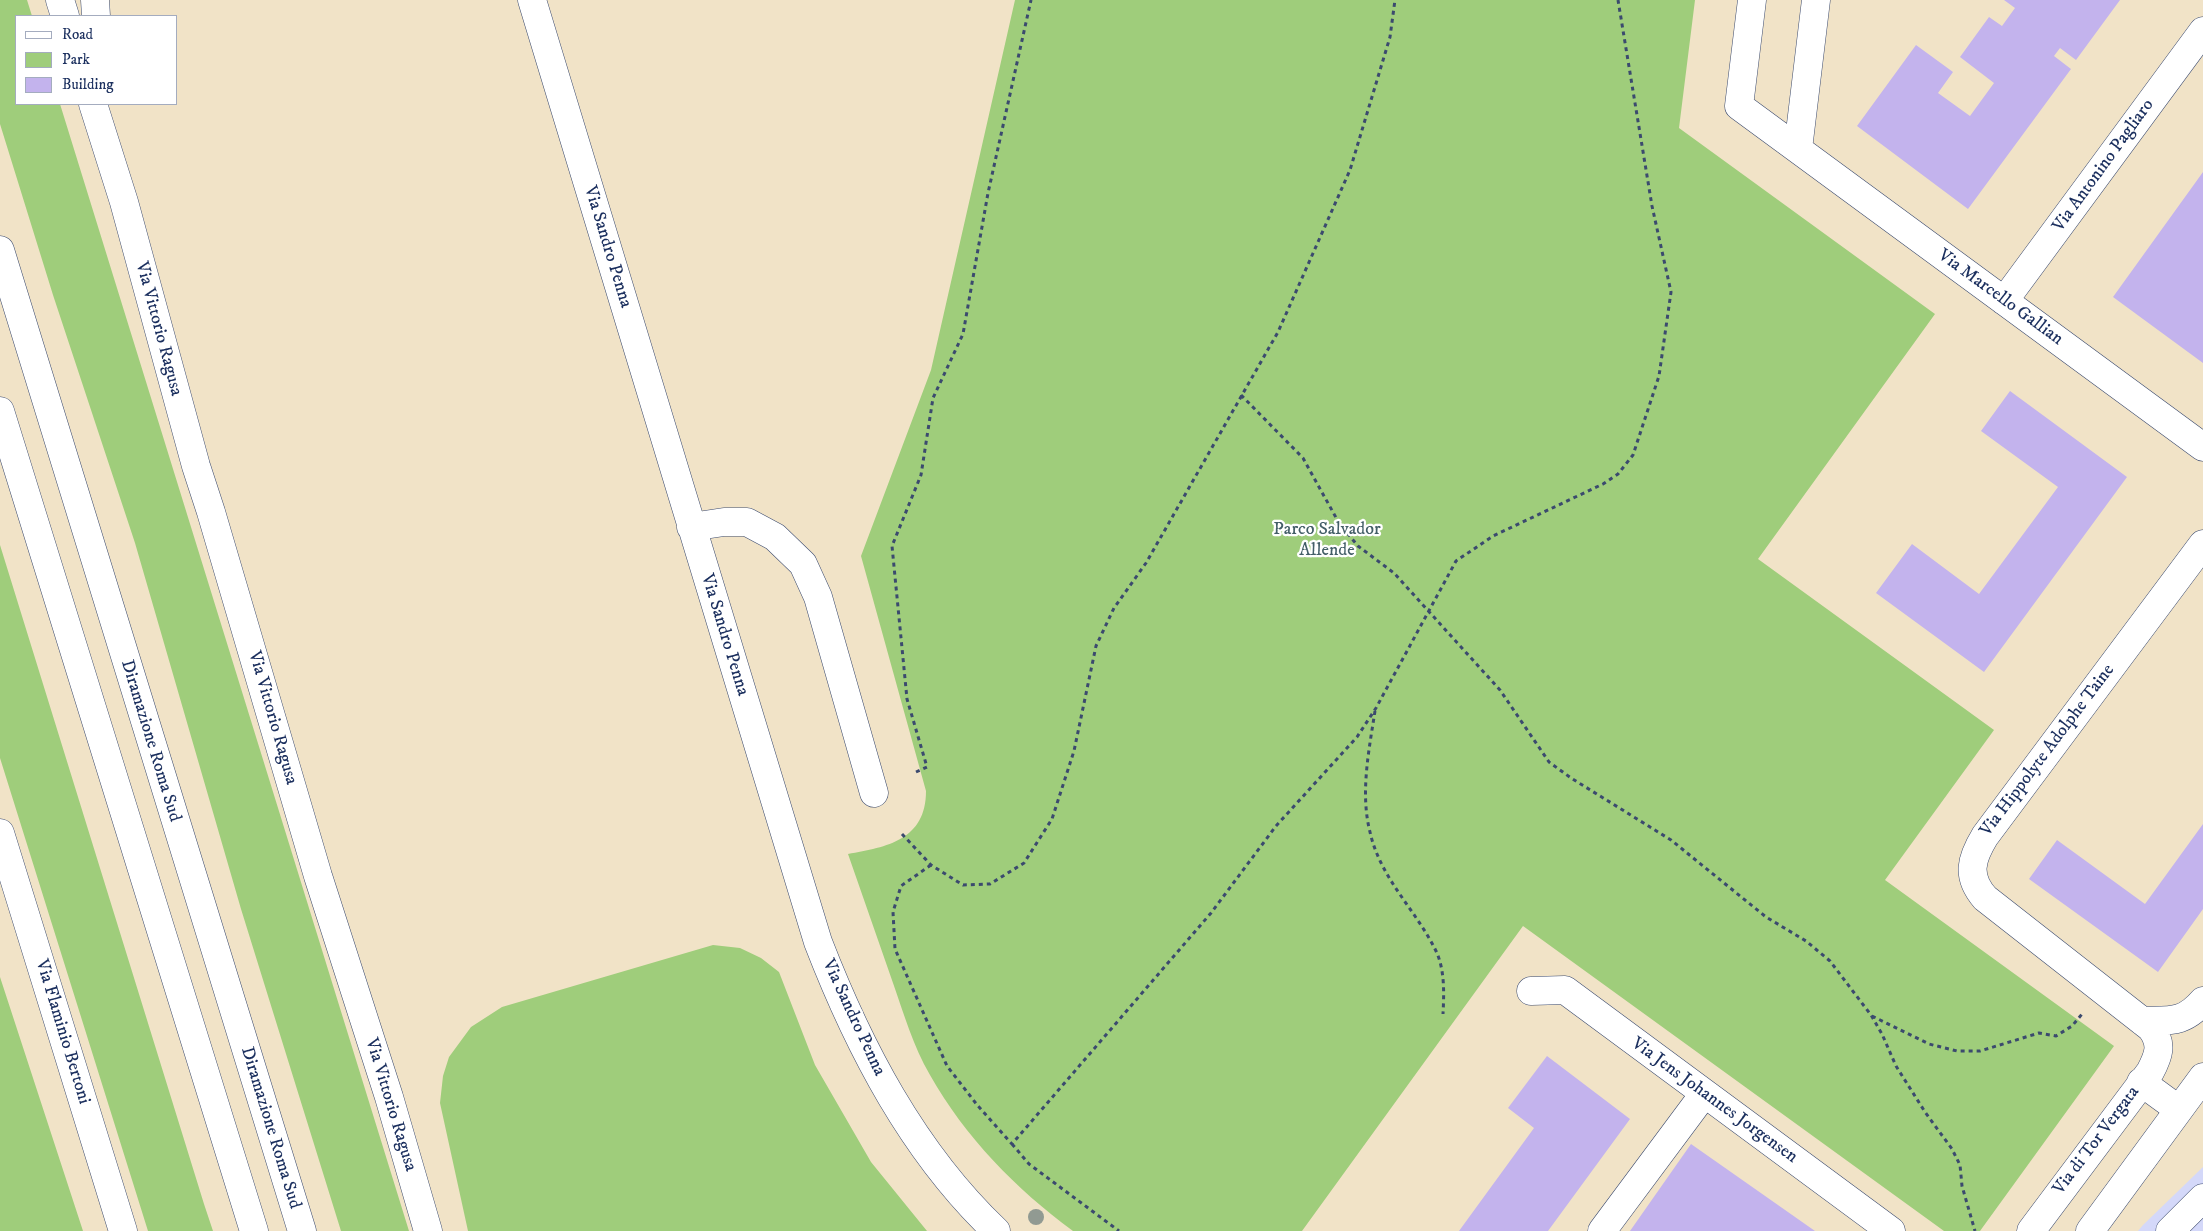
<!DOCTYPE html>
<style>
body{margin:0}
#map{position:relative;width:2203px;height:1231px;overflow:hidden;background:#f1e3c7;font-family:"IM FELL DW Pica",serif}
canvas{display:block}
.legend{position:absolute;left:15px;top:15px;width:162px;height:90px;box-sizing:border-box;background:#fff;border:1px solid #a4acbf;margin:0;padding:6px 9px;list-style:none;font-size:15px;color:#1b2f5e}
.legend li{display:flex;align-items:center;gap:10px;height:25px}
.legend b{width:25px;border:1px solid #a4acbf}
</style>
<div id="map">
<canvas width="2203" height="1231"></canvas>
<ul class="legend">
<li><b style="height:6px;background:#fff"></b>Road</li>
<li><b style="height:14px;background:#9fcd7b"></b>Park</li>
<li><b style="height:14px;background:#c3b3ed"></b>Building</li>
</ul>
</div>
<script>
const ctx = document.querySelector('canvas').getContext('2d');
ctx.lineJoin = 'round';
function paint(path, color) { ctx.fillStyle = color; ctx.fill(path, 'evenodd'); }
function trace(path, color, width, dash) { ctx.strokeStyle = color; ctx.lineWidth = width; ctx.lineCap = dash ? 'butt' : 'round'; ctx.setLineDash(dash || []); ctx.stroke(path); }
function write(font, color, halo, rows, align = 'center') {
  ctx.font = font + ' "IM FELL DW Pica",serif'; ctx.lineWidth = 4.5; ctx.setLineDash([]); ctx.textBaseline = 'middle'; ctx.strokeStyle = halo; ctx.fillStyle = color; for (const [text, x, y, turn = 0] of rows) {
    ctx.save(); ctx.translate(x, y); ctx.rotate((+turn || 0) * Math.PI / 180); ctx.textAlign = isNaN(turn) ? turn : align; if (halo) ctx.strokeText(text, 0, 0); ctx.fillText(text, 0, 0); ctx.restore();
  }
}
paint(new Path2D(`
 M2203 1167V1231H2138L2143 1225Z`), '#d4d8f9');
paint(new Path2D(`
 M0 0H27L32 16H16V104H60L409 1231H341L241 909 135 543 53 295 0 124Z
 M1015 0H1695L1679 128 1935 314 1758 559 1994 730 1885 880 2114 1046 1980 1231H1944L1523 926 1302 1231H1073C1016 1189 965 1137 930 1075 913 1046 904 1014 893 983 878 940 863 897 848 854 887 847 926 840 926 791L861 556 931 370Z
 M0 545 204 1204 213 1231H148L0 758Z
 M713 945 740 948 761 958 779 972 815 1065 871 1162 927 1231H468L440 1103 443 1076 449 1057 471 1027 502 1007Z
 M0 977 83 1231H0Z`), '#9fcd7b');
paint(new Path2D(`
 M2004 0H2120L2076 60 2060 48 2054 56 2071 69 1968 209 1857 126 1916 45 1953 72 1938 93 1970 116 1994 83 1960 57 1989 17 2002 26 2015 8Z
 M2203 172V363L2113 297Z
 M2010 391 2127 477 1984 672 1876 593 1912 544 1979 594 2058 487 1981 431Z
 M2203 824V909L2158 972 2029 879 2057 840 2145 904Z
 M1547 1056 1630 1119 1548 1231H1459L1534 1128 1508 1108Z
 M1691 1144 1815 1231H1630Z`), '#c3b3ed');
const minor = new Path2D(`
 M532 0 818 942C859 1048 913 1152 996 1231
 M1752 0 1739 106 2203 447
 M1798 149 1816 0
 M2004 301 2203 31
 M691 527 724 522H747L775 537 803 564 818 597 874 793
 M1531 991 1565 990 1891 1231
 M2142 1021C2170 1020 2183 1024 2203 1001
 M2141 1082 2178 1109
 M1602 1231 1704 1094
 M2031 1231 2150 1072C2159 1055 2163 1044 2151 1028L1985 898C1966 876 1971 859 1985 836L2203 544
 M2170 1231 2203 1198`);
const major = new Path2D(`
 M2090 1231 2203 1077`);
const highway = new Path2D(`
 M60 0 65 16
 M95 0 96 16
 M93 104 124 202 196 466 211 512 318 876 389 1097 428 1231
 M0 250 302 1231
 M0 411 254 1231
 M0 833 123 1231`);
trace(minor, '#3b4a6e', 29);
trace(major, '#3b4a6e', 29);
trace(highway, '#3b4a6e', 29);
trace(new Path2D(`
 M1241 395 1303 458 1339 523 1358 546 1394 573 1500 690 1549 762 1571 778 1671 840 1766 917 1806 941 1830 961 1871 1015 1882 1034 1896 1066 1925 1112 1952 1149 1960 1165 1962 1186 1975 1231
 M1375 711C1369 750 1360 793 1370 832 1380 878 1416 910 1436 951 1445 970 1444 994 1443 1014
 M916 772 927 767 907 699 892 546 921 475 933 398 963 334 988 193 1031 0
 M902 834 931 865 963 885 990 884 1024 863 1052 819 1074 751 1096 646 1114 608 1146 563 1278 332 1350 170 1390 37 1395 0
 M931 865 901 886 893 912 895 949 947 1066 978 1106 1012 1144 1211 913 1276 826 1357 737 1376 708 1456 561 1493 536 1603 484 1618 474 1633 455 1659 376 1671 292 1652 206 1618 0
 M1872 1016 1929 1044 1957 1051H1980L2039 1033 2056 1036 2072 1026 2082 1014
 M1012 1144 1029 1164 1119 1231`), '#3b4a6e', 3, [4, 4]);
trace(minor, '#fff', 28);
trace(major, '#fff', 28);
trace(highway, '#fff', 28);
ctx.fillStyle = '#919a92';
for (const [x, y] of [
 [1036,1217]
]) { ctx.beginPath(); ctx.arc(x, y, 8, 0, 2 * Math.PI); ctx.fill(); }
write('18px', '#1b2f5e', '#fff', [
 ["Via Antonino Pagliaro",2104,166,-54],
 ["Via Sandro Penna",607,247,73],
 ["Via Marcello Gallian",2000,298,36],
 ["Via Vittorio Ragusa",158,329,75],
 ["Via Sandro Penna",724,635,73],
 ["Via Vittorio Ragusa",272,718,74],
 ["Diramazione Roma Sud",150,741,73],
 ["Via Hippolyte Adolphe Taine",2048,751,-53],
 ["Via Sandro Penna",853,1018,65],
 ["Via Flaminio Bertoni",62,1032,73],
 ["Via Jens Johannes Jorgensen",1714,1101,36],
 ["Via Vittorio Ragusa",390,1105,73],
 ["Diramazione Roma Sud",270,1128,73],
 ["Via di Tor Vergata",2097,1141,-53]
]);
write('18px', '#435e67', '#fff', [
 ["Parco Salvador",1327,530],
 ["Allende",1327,551]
]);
</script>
